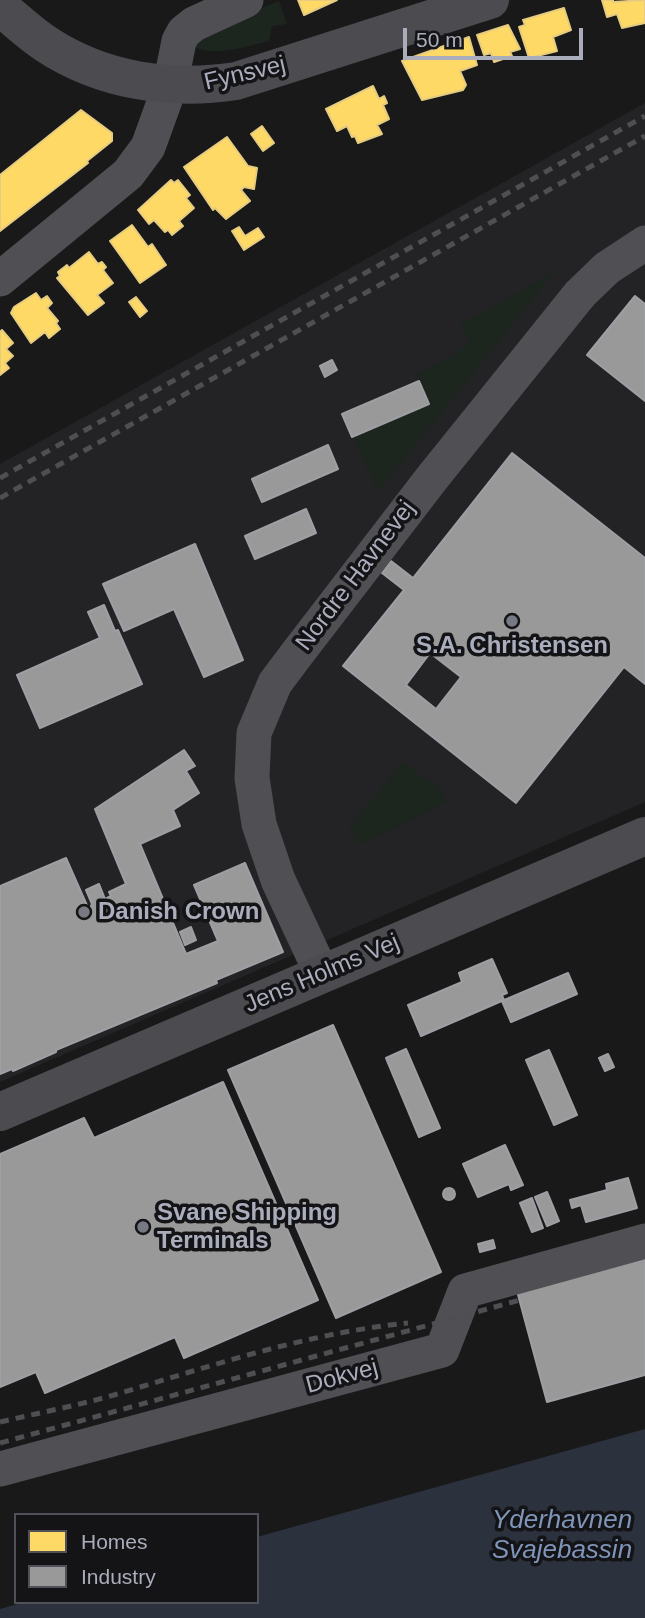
<!DOCTYPE html>
<style>
body{margin:0}
#map{position:relative;width:645px;height:1618px;overflow:hidden;background:#19191a;font-family:Helvetica,sans-serif}
canvas{display:block}
.legend{position:absolute;left:14px;top:1513px;width:245px;height:91px;box-sizing:border-box;background:#141316;border:2px solid #505158;margin:0;padding:9px 12px;list-style:none;font-size:21px;color:#aaadbc}
.legend li{display:flex;align-items:center;gap:14px;height:35px}
.legend b{width:35px;border:2px solid #505158}
.scale{position:absolute;left:403px;top:28px;width:180px;height:32px;box-sizing:border-box;border:4px solid #aaadbc;border-top:0;padding-left:9px;font-size:21px;line-height:24px;white-space:nowrap;color:#aaadbc;-webkit-text-stroke:5px #141316;paint-order:stroke}
</style>
<div id="map">
<canvas width="645" height="1618"></canvas>
<ul class="legend">
<li><b style="height:19px;background:#ffd966"></b>Homes</li>
<li><b style="height:19px;background:#999"></b>Industry</li>
</ul>
<div class="scale">50 m</div>
</div>
<script>
const ctx = document.querySelector('canvas').getContext('2d');
ctx.lineJoin = 'round';
function paint(path, color) { ctx.fillStyle = color; ctx.fill(path, 'evenodd'); }
function trace(path, color, width, dash) { ctx.strokeStyle = color; ctx.lineWidth = width; ctx.lineCap = dash ? 'butt' : 'round'; ctx.setLineDash(dash || []); ctx.stroke(path); }
function write(font, color, halo, rows, align = 'center') {
  ctx.font = font + ' Helvetica,sans-serif'; ctx.lineWidth = 7; ctx.setLineDash([]); ctx.textBaseline = 'middle'; ctx.strokeStyle = halo; ctx.fillStyle = color; for (const [text, x, y, turn = 0] of rows) {
    ctx.save(); ctx.translate(x, y); ctx.rotate((+turn || 0) * Math.PI / 180); ctx.textAlign = isNaN(turn) ? turn : align; if (halo) ctx.strokeText(text, 0, 0); ctx.fillText(text, 0, 0); ctx.restore();
  }
}
paint(new Path2D(`
 M645 103V802L0 1082V464Z`), '#232326');
paint(new Path2D(`
 M279 1 287 24 272 26 269 41C247 46 211 59 191 45L199 34Z
 M555 272 378 492 352 437 428 404 416 375 467 346 469 341 460 325Z
 M402 763 441 788 447 802 360 845 349 827Z`), '#1d251f');
paint(new Path2D(`
 M645 1429V1618H0V1609L25 1602H257V1537Z`), '#2b323d');
const homes = new Path2D(`
 M298 0H337L304 15Z
 M602 0H613V2L645 0V23L622 28 617 14 607 17Z
 M564 8 571 30 553 37 557 51 529 58 519 27 525 25 523 20Z
 M508 25 520 49 510 52 512 56 494 62 491 53 484 55 477 35Z
 M469 37 477 65 460 71 466 85 463 90 422 100 402 61Z
 M373 86 379 99 384 96 387 103 383 105 389 119 377 125 382 134 358 143 355 136 352 137 347 126 337 131 326 109Z
 M81 110 112 133V141L87 161 88 163 0 231V175Z
 M262 126 274 143 263 151 251 134Z
 M227 137 248 166 257 168 254 189 244 187 241 190 250 201 226 219 215 208 213 210 184 167Z
 M171 180 174 183 178 180 190 195 186 198 194 208 179 221 183 226 172 235 168 230 165 232 154 220 149 224 138 210Z
 M132 225 148 247 152 244 166 265 140 283 110 241Z
 M239 227 245 236 258 228 264 237 244 250 232 231Z
 M89 252 98 264 102 262 106 267 103 270 113 283 97 295 104 303 88 315 57 278 60 276 58 272 67 265 69 268Z
 M36 293 41 300 47 296 52 303 47 308 58 321 56 323 60 329 49 338 45 332 31 343 11 313 14 307Z
 M136 297 147 311 140 317 129 302Z
 M2 330 13 343 6 349 13 356 5 363 9 368 0 375V332Z`);
paint(homes, '#ffd966');
trace(homes, '#e6cc80', 2);
const industry = new Path2D(`
 M635 296 645 304V401L587 355Z
 M332 360 337 370 325 377 320 366Z
 M419 381 429 404 352 437 342 414Z
 M328 445 338 469 262 502 252 479Z
 M512 453 645 558V684L624 667 516 803 343 666 404 590 382 573 391 561 413 578ZM430 653 461 677 436 709 406 685Z
 M306 509 316 533 255 559 245 536Z
 M195 544 243 660 204 677 174 609 124 631 103 584Z
 M104 605 115 631 118 630 142 684 40 728 17 675 100 638 88 612Z
 M184 750 195 766 186 771 199 793 173 810 180 826 140 844 186 954 218 941 194 885 245 863 283 952 216 980 217 983 56 1050V1052L13 1071 12 1069 0 1074V886L66 858 89 910 92 904 86 890 99 884 105 899 111 896 109 892 126 884 95 809Z
 M191 927 196 940 185 945 180 932Z
 M492 959 507 993 502 995 504 1000 421 1036 408 1005 462 982 459 973Z
 M568 973 577 994 511 1022 502 1001Z
 M333 1025 441 1272 336 1318 228 1070Z
 M406 1049 440 1128 419 1137 386 1058Z
 M549 1050 577 1115 554 1125 526 1060Z
 M608 1054 614 1067 605 1071 599 1058Z
 M223 1082 318 1300 184 1358 175 1337 45 1393 36 1372 0 1387V1154L84 1118 94 1138Z
 M505 1145 523 1185 511 1190 509 1184 478 1197 463 1164Z
 M628 1178 637 1208 586 1222 581 1205 572 1208 570 1200 607 1190 606 1184Z
 M443 1194a6 6 0 1 1 12 0a6 6 0 1 1-12 0Z
 M547 1192 559 1221 547 1226 535 1197Z
 M532 1198 543 1228 532 1232 520 1203Z
 M493 1240 495 1248 480 1252 478 1244Z
 M645 1256V1375L547 1402 517 1291Z`);
paint(industry, '#999');
trace(industry, '#9e9fa4', 2);
trace(new Path2D(`
 M0 279 128 174 148 147 170 86 179 41 184 32 194 24 246 0
 M322 974 278 880 259 824 252 778 254 733 275 683 296 655 432 478 580 294 607 268 645 243
 M0 1469 442 1350 465 1291 645 1241`), '#4f4f54', 35);
trace(new Path2D(`
 M0 7C15 19 29 33 46 44 102 81 170 91 236 81L490 0
 M0 1112 645 836`), '#4c4c50', 38);
trace(new Path2D(`
 M0 478 645 116
 M0 498 645 136
 M0 1422C38 1413 76 1406 114 1395 211 1366 307 1333 408 1323
 M0 1443 520 1300`), '#4e4f53', 5, [9, 7]);
for (const [x, y, r, color] of [
 [512,621,7,"#777983"],
 [84,912,7,"#777983"],
 [143,1227,7,"#777983"]
]) { const dot = new Path2D(); dot.arc(x, y, r, 0, 2 * Math.PI); ctx.fillStyle = color; ctx.fill(dot); trace(dot, '#141316', 2.5); }
write('24px', '#aaadbc', '#141316', [
 ["Fynsvej",245,74,-13],
 ["Nordre Havnevej",356,576,-53],
 ["Jens Holms Vej",322,974,-23],
 ["Dokvej",342,1377,-15]
]);
write('bold 24px', '#aaadbc', '#141316', [
 ["S.A. Christensen",512,646,"center"],
 ["Danish Crown",98,912],
 ["Svane Shipping",157,1213],
 ["Terminals",157,1241]
], 'left');
write('italic 26px', '#7e95b9', '#141316', [
 ["Yderhavnen",562,1521],
 ["Svajebassin",562,1551]
]);
</script>
